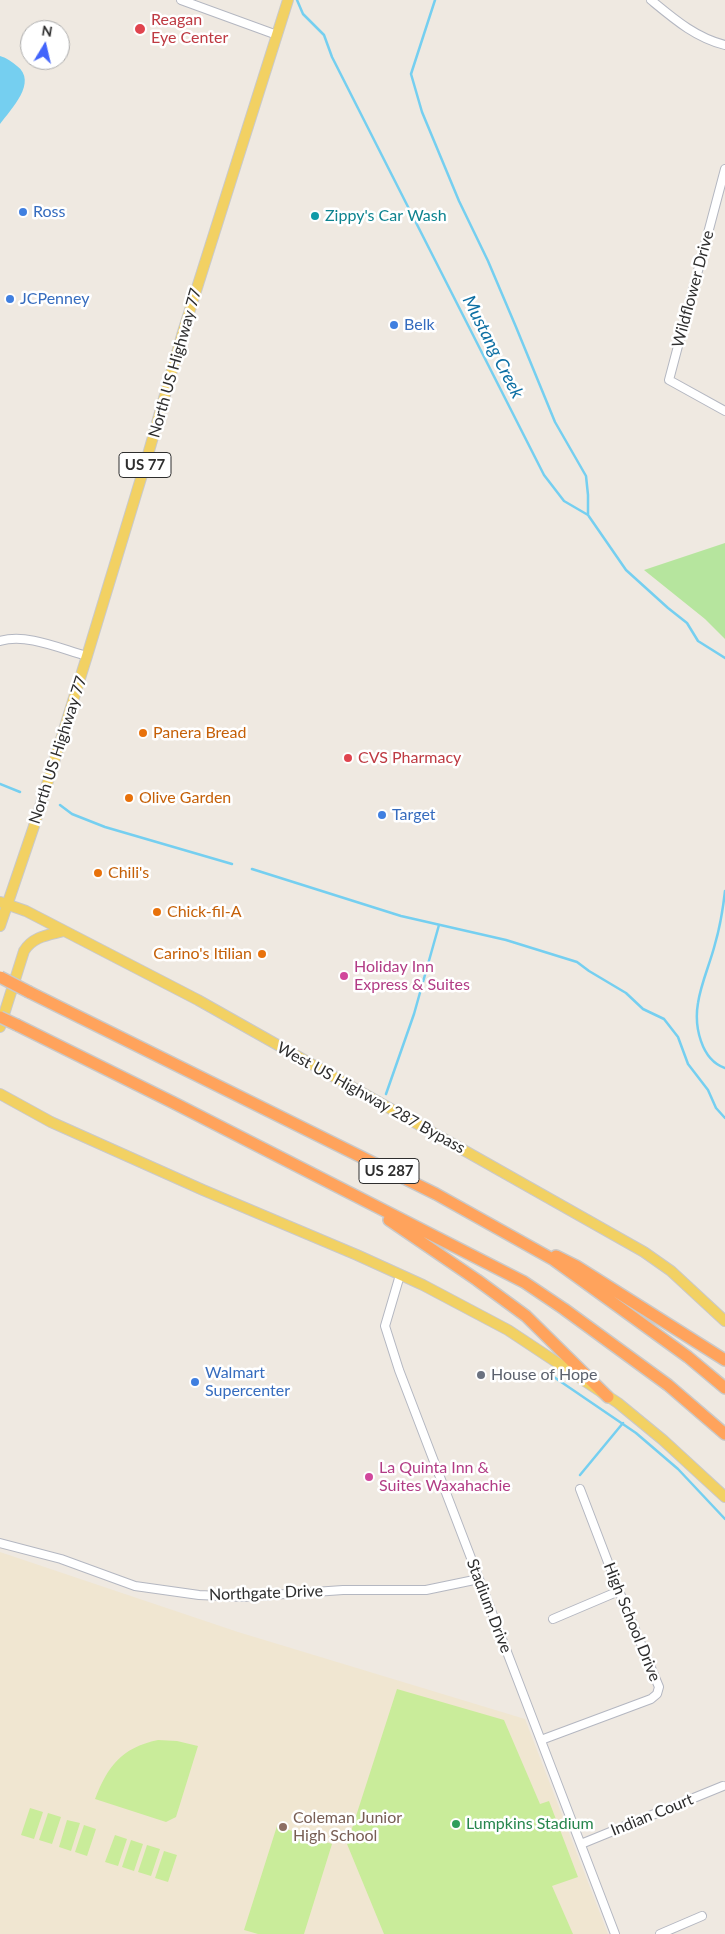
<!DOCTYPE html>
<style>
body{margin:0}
#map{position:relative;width:725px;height:1934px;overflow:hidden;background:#efe9e1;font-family:Lato,sans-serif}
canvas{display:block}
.north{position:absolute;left:20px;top:20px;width:50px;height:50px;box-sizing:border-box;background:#fff;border:1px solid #ababab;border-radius:50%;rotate:9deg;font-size:14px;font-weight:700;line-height:20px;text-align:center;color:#2e2e2e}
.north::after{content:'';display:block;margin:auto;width:18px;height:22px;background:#4264fb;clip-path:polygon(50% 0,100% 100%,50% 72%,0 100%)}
</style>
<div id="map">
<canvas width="725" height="1934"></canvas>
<div class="north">N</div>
</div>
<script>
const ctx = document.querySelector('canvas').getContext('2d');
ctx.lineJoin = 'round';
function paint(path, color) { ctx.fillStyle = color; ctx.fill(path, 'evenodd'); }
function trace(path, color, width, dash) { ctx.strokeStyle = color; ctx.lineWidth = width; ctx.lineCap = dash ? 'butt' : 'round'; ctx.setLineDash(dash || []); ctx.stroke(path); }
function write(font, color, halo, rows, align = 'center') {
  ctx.font = font + ' Lato,sans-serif'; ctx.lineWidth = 5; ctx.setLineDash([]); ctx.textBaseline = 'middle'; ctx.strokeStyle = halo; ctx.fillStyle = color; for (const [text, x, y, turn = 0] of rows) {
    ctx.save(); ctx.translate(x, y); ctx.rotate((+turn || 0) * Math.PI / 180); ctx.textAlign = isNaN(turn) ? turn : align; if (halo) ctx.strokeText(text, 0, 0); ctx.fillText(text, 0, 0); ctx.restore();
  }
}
paint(new Path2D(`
 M0 1552 238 1632 525 1719 608 1934H0Z`), '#f0e6d1');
paint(new Path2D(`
 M725 543V639L705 619 644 570Z`), '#b6e59e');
paint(new Path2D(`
 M397 1689 504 1720 540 1804 549 1801 578 1877 552 1886 573 1934H384L347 1844Z
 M158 1740 177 1741 198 1746 176 1817 166 1822 95 1799C108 1766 121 1748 158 1740Z
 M30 1808 43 1812 34 1839 21 1835Z
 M48 1813 61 1817 52 1844 39 1840Z
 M67 1820 80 1823 71 1851 59 1847Z
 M84 1825 96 1829 87 1856 75 1852Z
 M277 1826 332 1844 304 1934H258L244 1930Z
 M115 1835 127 1839 118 1866 105 1862Z
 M131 1840 143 1844 134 1871 122 1867Z
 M147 1845 160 1849 151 1876 138 1872Z
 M164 1851 177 1855 168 1882 155 1878Z`), '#c9ec9a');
paint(new Path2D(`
 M0 56C7 58 12 62 17 66 38 82 11 109 0 124Z`), '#75cff0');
trace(new Path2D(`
 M297 0 303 14 324 35 332 57 544 475 564 501 588 515 626 570 668 608 687 623 698 641 725 658
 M435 0 411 74 422 112 459 201 488 261 516 327 555 422 586 476 588 495V515
 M0 784 20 792
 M60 805 72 814 105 827 232 864
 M252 869 401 916 506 940 577 962 589 971 626 993 643 1009 664 1019 678 1037 688 1064 708 1090 716 1108 725 1118
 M725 891C723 909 720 927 715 944 710 964 701 983 698 1003 694 1026 701 1060 725 1068
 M386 1094 414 1014 439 925
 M548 1373 636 1433 678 1469 725 1519
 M580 1475 623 1423`), '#75cff0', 2.5);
const minor = new Path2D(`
 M181 0 277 35
 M651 0C674 19 696 38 725 45
 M725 169 669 380 725 411
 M0 641C27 633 61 649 87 656
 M400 1275 385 1326 399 1370 615 1934
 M0 1543 61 1559 135 1586 199 1595 243 1597 343 1590H426L479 1579
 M553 1619 619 1591
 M541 1740 651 1699 657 1694 659 1687 619 1591 580 1489
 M581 1844 723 1786
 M660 1934 702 1916`);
const major = new Path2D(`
 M0 902 26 911 198 1000 644 1252 671 1271 725 1321
 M0 926 34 826 87 656 145 465 183 332 288 0
 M0 1027 24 951C33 936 49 935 64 931
 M0 1094 51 1122 203 1190 357 1255 423 1285 508 1330 618 1403 663 1440 725 1497`);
const highway = new Path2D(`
 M29 992 436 1194 554 1260 688 1357 725 1388
 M17 1025 174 1103 524 1282 564 1309 668 1385 725 1434
 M389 1220 477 1280 526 1316 608 1397
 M556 1256 576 1266 725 1360`);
trace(minor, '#b4b7c1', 10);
trace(major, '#c9c9c9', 12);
trace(highway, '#c9c9c9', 14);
trace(minor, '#fff', 8);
trace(major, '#f2d163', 10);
trace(highway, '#ffa35c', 11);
const highwayBridge = new Path2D(`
 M0 977 29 992
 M0 1017 17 1025`);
trace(highwayBridge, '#c9c9c9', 14, []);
trace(highwayBridge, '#ffa35c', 11);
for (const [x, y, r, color] of [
 [140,29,6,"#e0444e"],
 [23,212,5,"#3f7fe0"],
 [315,216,5,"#0f9aa8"],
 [10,299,5,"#3f7fe0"],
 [394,325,5,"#3f7fe0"],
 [143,733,5,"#e8710a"],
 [348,758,5,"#e0444e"],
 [129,798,5,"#e8710a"],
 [382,815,5,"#3f7fe0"],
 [98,873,5,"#e8710a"],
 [157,912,5,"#e8710a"],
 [262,954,5,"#e8710a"],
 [344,976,5,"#d1479c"],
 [481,1375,5,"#6b7280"],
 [195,1382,5,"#3f7fe0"],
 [369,1477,5,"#d1479c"],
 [456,1824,5,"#2e9e5b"],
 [283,1827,5,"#8d6e63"]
]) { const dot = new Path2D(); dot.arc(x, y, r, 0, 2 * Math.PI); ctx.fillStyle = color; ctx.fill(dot); trace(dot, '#fff', 2); }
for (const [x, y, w] of [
 [145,465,52],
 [389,1171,60]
]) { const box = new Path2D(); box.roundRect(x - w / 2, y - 12.5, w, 25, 4); ctx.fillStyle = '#fff'; ctx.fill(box); trace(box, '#2e2e2e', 1); }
write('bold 15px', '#2e2e2e', null, [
 ["US 77",145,465],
 ["US 287",389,1171]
]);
write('16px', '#be3a42', '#fff', [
 ["Reagan",151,20],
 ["Eye Center",151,38],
 ["CVS Pharmacy",358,758]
], 'left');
write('16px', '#366cbe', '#fff', [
 ["Ross",33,212],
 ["JCPenney",20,299],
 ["Belk",404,325],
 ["Target",392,815],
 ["Walmart",205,1373],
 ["Supercenter",205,1391]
], 'left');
write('16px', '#0d838f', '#fff', [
 ["Zippy's Car Wash",325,216]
], 'left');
write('16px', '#2e2e2e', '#fff', [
 ["Wildflower Drive",693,289,-75],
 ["North US Highway 77",175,363,-74],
 ["North US Highway 77",58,750,-72],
 ["West US Highway 287 Bypass",371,1098,29],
 ["Northgate Drive",266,1593,-2],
 ["Stadium Drive",489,1606,69],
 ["High School Drive",632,1622,68],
 ["Indian Court",652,1815,-22]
]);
write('16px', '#c56008', '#fff', [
 ["Panera Bread",153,733],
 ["Olive Garden",139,798],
 ["Chili's",108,873],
 ["Chick-fil-A",167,912],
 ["Carino's Itilian",252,954,"right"]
], 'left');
write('16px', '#b23c85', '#fff', [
 ["Holiday Inn",354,967],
 ["Express & Suites",354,985],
 ["La Quinta Inn &",379,1468],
 ["Suites Waxahachie",379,1486]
], 'left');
write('16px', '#5b616d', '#fff', [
 ["House of Hope",491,1375]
], 'left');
write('16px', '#785e54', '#fff', [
 ["Coleman Junior",293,1818],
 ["High School",293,1836]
], 'left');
write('16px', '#27864d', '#fff', [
 ["Lumpkins Stadium",466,1824]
], 'left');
write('italic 18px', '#0d6fa3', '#fff', [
 ["Mustang Creek",493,347,63]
]);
</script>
